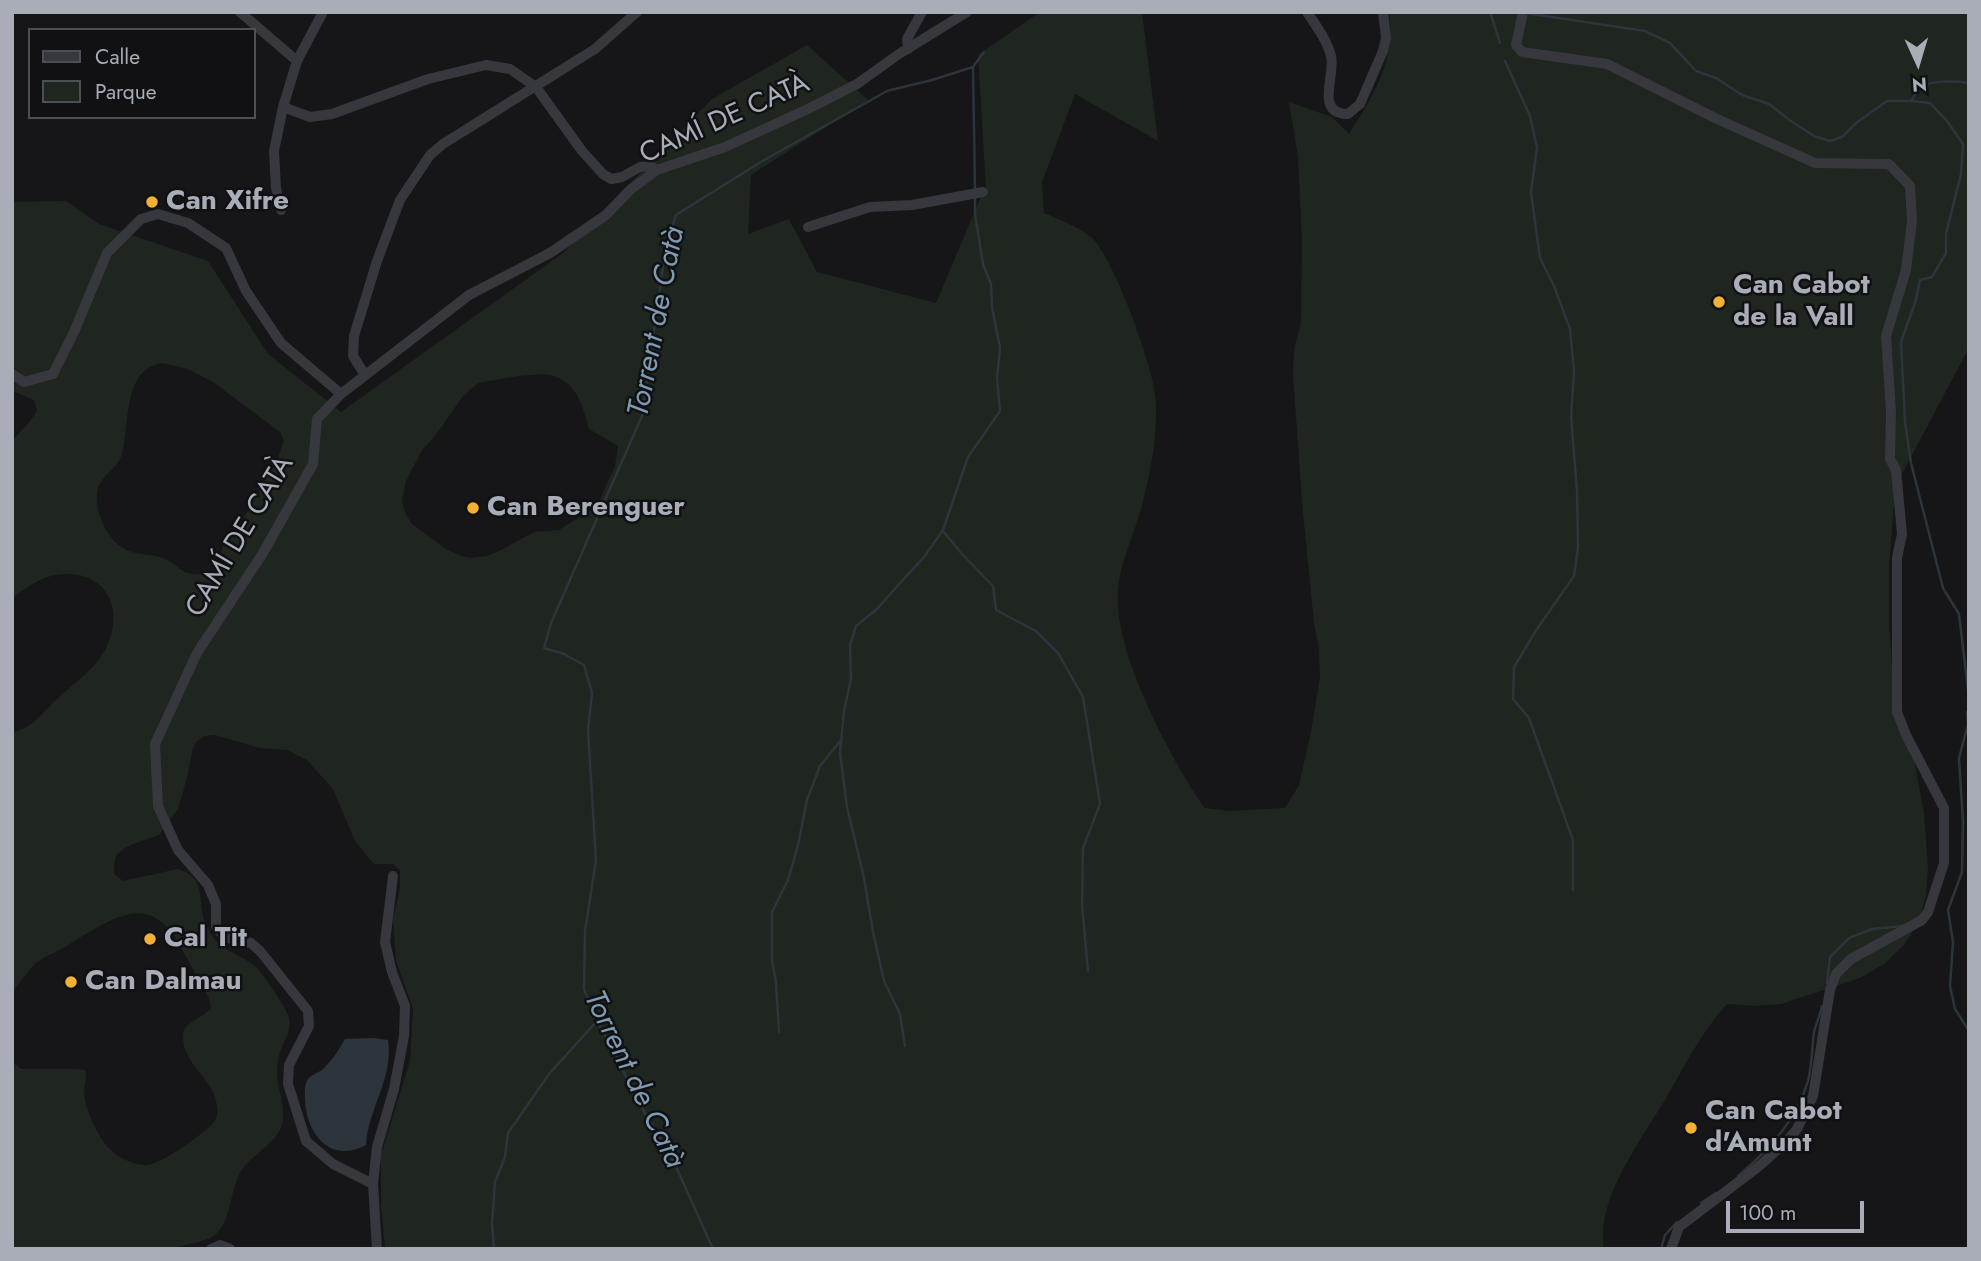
<!DOCTYPE html>
<meta charset="utf-8">
<style>
body{margin:0}
#map{position:relative;width:1981px;height:1261px;overflow:hidden;background:#161618;font-family:Jost,sans-serif}
canvas{display:block}
.frame{position:absolute;inset:0;border:14px solid #a8adb8;pointer-events:none}
.legend{position:absolute;left:28px;top:28px;width:228px;height:91px;box-sizing:border-box;background:#111113;border:2px solid #4d4f55;margin:0;padding:9px 12px;list-style:none;font-size:21px;color:#a8adb8}
.legend li{display:flex;align-items:center;gap:14px;height:35px}
.legend b{width:35px;border:2px solid #4d4f55}
.north{position:absolute;left:1883px;top:28px;width:70px;height:70px;-webkit-text-stroke:5px #111113;paint-order:stroke;rotate:176deg;font-size:19px;font-weight:700;line-height:28px;text-align:center;color:#a8adb8}
.north::after{content:'';display:block;margin:auto;width:24px;height:32px;background:#a8adb8;clip-path:polygon(50% 0,100% 100%,50% 72%,0 100%)}
.scale{position:absolute;left:1726px;top:1201px;width:138px;height:32px;box-sizing:border-box;border:4px solid #a8adb8;border-top:0;padding-left:9px;font-size:21px;line-height:24px;white-space:nowrap;color:#a8adb8;-webkit-text-stroke:5px #111113;paint-order:stroke}
</style>
<div id="map">
<canvas width="1981" height="1261"></canvas>
<div class="frame"></div>
<ul class="legend">
<li><b style="height:9px;background:#37383d"></b>Calle</li>
<li><b style="height:19px;background:#1e261f"></b>Parque</li>
</ul>
<div class="north">N</div>
<div class="scale">100 m</div>
</div>
<script>
const ctx = document.querySelector('canvas').getContext('2d');
ctx.lineJoin = 'round';
function paint(path, color) { ctx.fillStyle = color; ctx.fill(path, 'evenodd'); }
function trace(path, color, width, dash) { ctx.strokeStyle = color; ctx.lineWidth = width; ctx.lineCap = dash ? 'butt' : 'round'; ctx.setLineDash(dash || []); ctx.stroke(path); }
function write(font, color, halo, rows, align = 'center') {
  ctx.font = font + ' Jost,sans-serif'; ctx.lineWidth = 5; ctx.setLineDash([]); ctx.textBaseline = 'middle'; ctx.strokeStyle = halo; ctx.fillStyle = color; for (const [text, x, y, turn = 0] of rows) {
    ctx.save(); ctx.translate(x, y); ctx.rotate((+turn || 0) * Math.PI / 180); ctx.textAlign = isNaN(turn) ? turn : align; if (halo) ctx.strokeText(text, 0, 0); ctx.fillText(text, 0, 0); ctx.restore();
  }
}
paint(new Path2D(`
 M1040 12H1142L1158 141 1075 94 1042 182 1044 213C1060 220 1077 226 1091 237 1113 256 1151 362 1155 393 1157 410 1156 428 1154 446 1150 473 1144 502 1135 528 1126 554 1116 577 1118 605 1120 662 1172 762 1205 808L1230 811 1285 808 1299 785 1311 732 1320 677 1319 650 1314 623 1303 513 1293 376 1294 349 1301 322 1302 239 1298 157 1289 102 1332 117 1349 134C1375 92 1395 63 1389 12H1969V348L1895 487 1889 569V624L1893 679 1914 759 1924 813 1928 868 1926 895 1919 922 1904 945 1884 964 1860 978 1781 1004 1754 1006 1727 1004C1701 1033 1685 1065 1666 1098 1645 1133 1613 1177 1605 1217 1602 1227 1604 1238 1603 1249H385L381 1206V1155L410 1061 413 1008 396 961 393 920 400 888V870L393 864H374L355 841 333 789 307 760 287 750 260 748 215 735 205 736 197 741 193 748 187 778 178 809 159 835 133 844 123 849 116 856 114 865V874L123 881 178 869C207 877 197 900 205 922 206 926 210 931 212 936 223 951 241 955 255 966 263 973 284 1005 288 1015 294 1031 280 1045 278 1061 274 1083 285 1100 283 1119 281 1141 255 1152 243 1168 231 1184 231 1219 218 1232 206 1244 189 1242 174 1249H12V1062L21 1069H75L85 1070C87 1078 85 1084 84 1091 84 1107 95 1128 103 1141 113 1155 125 1162 143 1165 157 1168 204 1134 214 1122 217 1117 218 1113 217 1107 216 1080 182 1065 183 1036 183 1022 202 1019 211 1008L209 998 175 937C168 927 157 916 145 914 121 909 85 935 65 947 56 952 44 957 36 963 27 972 19 983 12 993V732C31 730 42 713 55 701 73 683 96 670 107 646 126 604 102 567 55 575 39 578 25 589 12 598V441L32 419 37 410 34 400 12 391V202L66 201 99 224 208 261 268 354 341 412 563 253 712 99 807 45 868 100 751 175 748 234 789 219 817 272 936 303 983 192 986 189 978 55ZM162 363 188 369 213 382 280 432 284 441 278 458 243 519 223 546 214 575C206 574 196 575 188 573 179 570 173 562 165 559 153 554 140 555 129 551 108 543 95 513 97 493 98 476 118 470 122 454 130 425 122 369 162 363ZM544 374C575 377 582 403 589 429L618 446 615 466 597 506 559 530 534 532 501 550 487 556 471 558 461 556 446 549 412 524 404 510 402 500 406 481 422 450 435 436 463 396 478 383 518 376Z`), '#1e261f');
paint(new Path2D(`
 M373 1038 388 1040C394 1077 368 1109 366 1145 331 1164 307 1135 305 1101 305 1094 304 1085 308 1079 311 1075 318 1073 322 1070 332 1061 338 1051 345 1039Z`), '#2c353c');
trace(new Path2D(`
 M1490 12 1500 43
 M1525 13 1645 31 1670 43 1696 71 1716 78 1742 95 1769 104 1791 121 1814 136 1830 141 1842 137 1856 123 1887 101H1911C1914 97 1917 90 1921 87 1933 80 1956 81 1969 83
 M1505 61 1530 116 1537 148 1531 192 1540 258 1554 286 1570 329 1574 371 1571 416 1577 491 1578 548 1574 576 1537 629 1514 667 1513 699 1529 718 1573 840V890
 M973 67 975 190
 M1911 101 1930 103 1947 121 1963 144 1961 174 1946 234V253L1932 277 1920 280 1916 300 1901 342 1905 422 1911 463 1943 588 1959 614 1969 698
 M943 531 962 554 993 586 996 610 1036 631 1058 653 1083 697 1100 804 1083 848 1082 905 1088 971
 M1967 712 1968 724 1959 758 1963 822 1962 872 1948 910 1953 942 1950 986 1955 1009 1969 1031
 M1827 983 1830 957 1849 938 1872 929 1903 926
 M779 1032 776 983 772 960V912L788 880 798 845 807 800 820 766 841 740
 M905 1046 900 1014 884 981 873 932 864 878 847 807 840 753 844 711 851 679 850 645 856 626 877 609 900 583 924 557 943 530 968 457 1000 411 997 378 1000 348 992 307 991 284 983 264 975 214V197
 M1738 1176C1769 1150 1796 1121 1808 1081 1812 1065 1812 1048 1814 1032 1816 1024 1820 1015 1822 1006
 M1701 1203 1716 1193
 M494 1249 492 1223 495 1182 505 1157 508 1133 549 1074 597 1021
 M713 1249 673 1160 633 1093 618 1058 597 1021 584 989 585 931 596 860 588 731 592 693 584 665 564 654 544 648 551 623 642 416 666 246 676 215 759 163 887 91 932 80 973 67 984 52
 M1661 1249 1665 1235 1677 1222`), '#2c353c', 2.5);
trace(new Path2D(`
 M240 12 297 61
 M323 12 297 61 283 107 310 117 332 114 428 79 486 65 510 69 536 87 582 151 603 174 611 179 622 177 640 167 650 166 657 170
 M1307 12C1316 26 1327 40 1331 56 1336 75 1314 114 1348 114L1360 104 1383 51 1386 38 1383 12
 M1523 12 1516 45 1522 52 1607 64 1715 118 1815 163 1889 164 1910 186 1912 221 1906 270 1886 336 1891 412 1890 459 1896 470 1902 534 1897 558V712L1906 735 1944 808V863L1928 912 1922 920 1851 959 1836 974 1830 990 1813 1096 1797 1129 1786 1142 1758 1167 1679 1227 1671 1249
 M908 49 907 39 922 12
 M281 210 276 188 274 151 283 107
 M808 227 870 207 912 205 983 192
 M12 374 24 382 53 374 74 332 107 253 141 219 158 214 188 223 226 248 246 291 281 343 341 394
 M365 375 353 356 354 336 377 261 400 200 430 155 443 144 595 49 637 12
 M373 1184 377 1147 394 1089 404 1036 405 1006 392 972 385 942 393 876
 M211 1249 220 1245 230 1249
 M377 1249 373 1184 333 1164 306 1141 288 1084 289 1065 309 1026 308 1011 260 951 251 943 224 937 216 927V904L208 885 178 850 158 806 155 744 197 653 263 553 313 464 317 419 341 394 469 295 550 253 606 215 631 189 657 170 725 147 808 109 857 84 899 54 967 12`), '#37383d', 10);
for (const [x, y, r, color] of [
 [152,202,7,"#f2b134"],
 [1719,302,7,"#f2b134"],
 [473,508,7,"#f2b134"],
 [150,939,7,"#f2b134"],
 [71,982,7,"#f2b134"],
 [1691,1128,7,"#f2b134"]
]) { const dot = new Path2D(); dot.arc(x, y, r, 0, 2 * Math.PI); ctx.fillStyle = color; ctx.fill(dot); trace(dot, '#111113', 2.5); }
write('28px', '#a8adb8', '#111113', [
 ["CAMÍ DE CATÀ",725,120,-24],
 ["CAMÍ DE CATÀ",241,537,-59]
]);
write('bold 28px', '#a8adb8', '#111113', [
 ["Can Xifre",166,202],
 ["Can Cabot",1733,286],
 ["de la Vall",1733,318],
 ["Can Berenguer",487,508],
 ["Cal Tit",164,939],
 ["Can Dalmau",85,982],
 ["Can Cabot",1705,1112],
 ["d'Amunt",1705,1144]
], 'left');
write('italic 30px', '#7f9bb3', '#111113', [
 ["Torrent de Catà",658,322,-79],
 ["Torrent de Catà",633,1080,64]
]);
</script>
